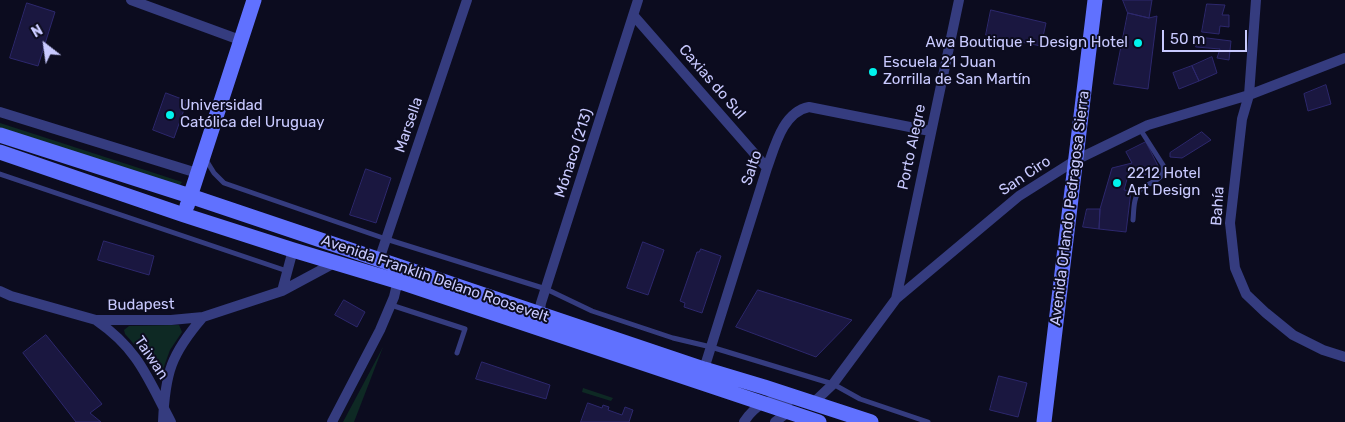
<!DOCTYPE html>
<meta charset="utf-8">
<style>
body{margin:0}
#map{position:relative;width:1345px;height:422px;overflow:hidden;background:#0c0c1f;font-family:Rubik,sans-serif}
canvas{display:block}
.north{position:absolute;left:20px;top:20px;width:50px;height:50px;-webkit-text-stroke:4px #0c0c1f;paint-order:stroke;rotate:330deg;font-size:14px;font-weight:700;line-height:20px;text-align:center;color:#c9caff}
.north::after{content:'';display:block;margin:auto;width:18px;height:22px;background:#c9caff;clip-path:polygon(50% 0,100% 100%,50% 72%,0 100%)}
.scale{position:absolute;left:1162px;top:30px;width:85px;height:22px;box-sizing:border-box;border:2px solid #c9caff;border-top:0;padding-left:6px;font-size:15px;line-height:18px;white-space:nowrap;color:#c9caff;-webkit-text-stroke:4px #0c0c1f;paint-order:stroke}
</style>
<div id="map">
<canvas width="1345" height="422"></canvas>
<div class="north">N</div>
<div class="scale">50 m</div>
</div>
<script>
const ctx = document.querySelector('canvas').getContext('2d');
ctx.lineJoin = 'round';
function paint(path, color) { ctx.fillStyle = color; ctx.fill(path, 'evenodd'); }
function trace(path, color, width, dash) { ctx.strokeStyle = color; ctx.lineWidth = width; ctx.lineCap = dash ? 'butt' : 'round'; ctx.setLineDash(dash || []); ctx.stroke(path); }
function write(font, color, halo, rows, align = 'center') {
  ctx.font = font + ' Rubik,sans-serif'; ctx.lineWidth = 4; ctx.setLineDash([]); ctx.textBaseline = 'middle'; ctx.strokeStyle = halo; ctx.fillStyle = color; for (const [text, x, y, turn = 0] of rows) {
    ctx.save(); ctx.translate(x, y); ctx.rotate((+turn || 0) * Math.PI / 180); ctx.textAlign = isNaN(turn) ? turn : align; if (halo) ctx.strokeText(text, 0, 0); ctx.fillText(text, 0, 0); ctx.restore();
  }
}
paint(new Path2D(`
 M0 123 182 182 178 189 0 130Z
 M179 325 182 332 170 350 162 372 160 375H156L140 351 125 334 124 330 129 326Z
 M383 347 354 422H343Z
 M583 388 613 398 611 401 582 392Z`), '#0e2924');
const building = new Path2D(`
 M1123 0H1152L1149 18 1128 13Z
 M27 3 55 12 38 66 10 58Z
 M1207 4 1225 5 1222 15H1229V27L1220 26 1219 34 1202 32Z
 M991 10 1046 23 1041 46 986 35Z
 M1128 13 1149 18 1157 16 1148 89 1114 84Z
 M1199 37 1231 41 1229 60 1217 58 1220 49 1196 47Z
 M1212 57 1217 73 1199 81 1192 66Z
 M1192 66 1199 81 1179 89 1173 73Z
 M1326 85 1331 104 1308 111 1304 94Z
 M166 93 187 101 174 138 153 130Z
 M1202 132 1211 140 1182 158 1170 157V153Z
 M1146 142 1159 168 1141 177 1136 170 1129 172 1124 190 1131 191 1126 232 1099 229 1100 209 1112 168 1132 163 1126 152Z
 M366 169 391 178 376 223 350 215Z
 M1087 209H1100L1099 229 1083 227Z
 M104 241 154 256 149 275 98 260Z
 M643 242 664 250 648 295 627 288Z
 M701 249 721 256 702 313 684 307 685 303 680 301 697 252H699Z
 M758 290 852 320 816 357 736 327Z
 M344 300 365 312 357 327 335 315Z
 M46 335 102 404 90 413 101 422H76L23 353Z
 M482 362 550 385 546 399 476 379Z
 M999 376 1027 383 1018 417 990 410Z
 M588 403 602 408 603 405 609 407 608 410 622 415 625 407 633 410 629 422H581Z`);
paint(building, '#1a1740');
trace(building, '#2d286d', 1);
trace(new Path2D(`
 M206 160 214 173 224 183 386 239 546 289 592 311 673 338 711 347 833 384 860 399 928 422
 M0 174 287 271
 M1133 220C1134 210 1133 197 1141 189 1150 181 1166 181 1163 165L1140 129
 M391 305 465 329 457 353`), '#353c7f', 5);
trace(new Path2D(`
 M131 0 240 40
 M1256 0 1249 95 1242 119 1230 223 1235 268 1246 294 1266 313 1293 335 1323 350 1345 357
 M634 16 767 168
 M0 112 197 173
 M379 260 467 0
 M0 291 11 296 96 320H171L203 317 282 291 336 262
 M282 291 293 250
 M896 299 959 0
 M539 314 541 303 638 0
 M97 321C139 350 148 379 171 422
 M704 369 767 168C775 146 783 112 809 107L930 131
 M813 403 833 384 896 299 1019 196 1076 160 1148 125 1249 95 1345 58
 M163 422C165 373 171 354 203 317
 M332 422 380 330 394 297 399 276
 M744 422C754 406 770 396 789 401
 M775 422 788 412`), '#353c7f', 10);
trace(new Path2D(`
 M0 135 190 196 704 369 764 387 871 422
 M0 152 184 215 293 250 403 283 819 422
 M187 206 254 0
 M1044 422 1095 0`), '#6071ff', 15);
for (const [x, y, r, color] of [
 [1138,43,5,"#00f4ed"],
 [873,72,5,"#00f4ed"],
 [170,115,5,"#00f4ed"],
 [1117,183,5,"#00f4ed"]
]) { const dot = new Path2D(); dot.arc(x, y, r, 0, 2 * Math.PI); ctx.fillStyle = color; ctx.fill(dot); trace(dot, '#0c0c1f', 2); }
write('15px', '#c9caff', '#0c0c1f', [
 ["Awa Boutique + Design Hotel",1128,43,"right"],
 ["Escuela 21 Juan",883,63],
 ["Zorrilla de San Martín",883,80],
 ["Universidad",180,106],
 ["Católica del Uruguay",180,123],
 ["2212 Hotel",1127,174],
 ["Art Design",1127,191]
], 'left');
write('15px', '#c9caff', '#0c0c1f', [
 ["Caxias do Sul",712,82,49],
 ["Marsella",409,125,-71],
 ["Porto Alegre",912,147,-78],
 ["Mónaco (213)",574,153,-72],
 ["Salto",752,168,-72],
 ["San Ciro",1025,176,-34],
 ["Bahía",1218,206,-86],
 ["Avenida Orlando Pedragosa Sierra",1070,208,-83],
 ["Avenida Franklin Delano Roosevelt",435,279,19],
 ["Budapest",141,305,-1],
 ["Taiwan",151,358,56]
]);
</script>
